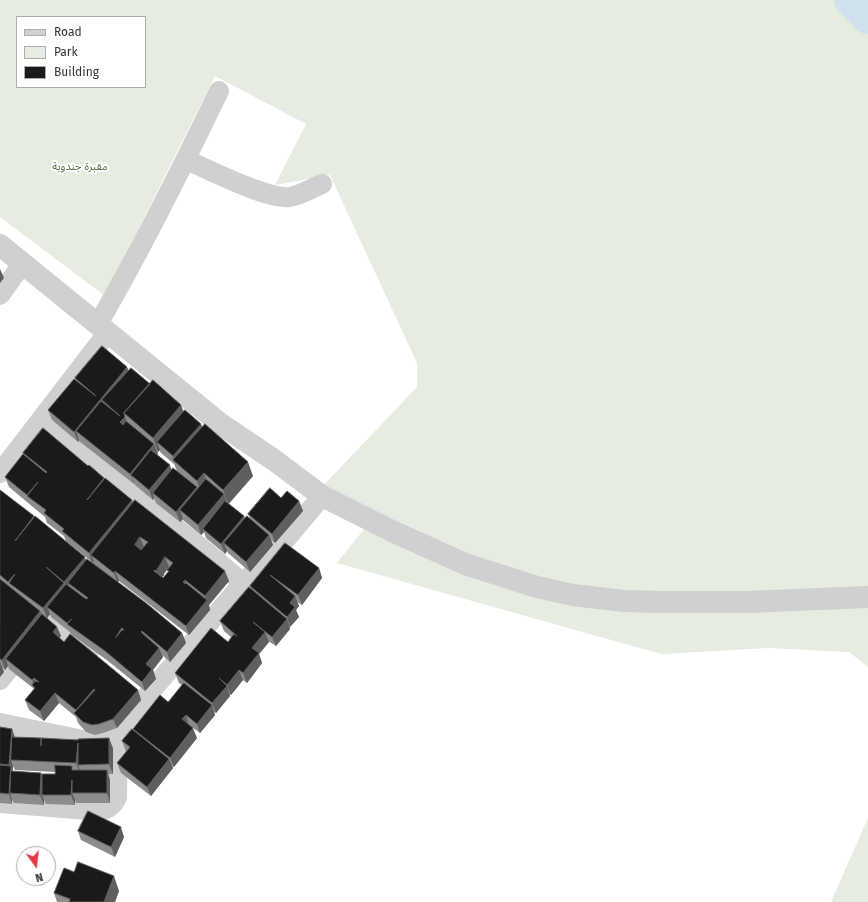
<!DOCTYPE html>
<meta charset="utf-8">
<style>
body{margin:0}
#map{position:relative;width:868px;height:902px;overflow:hidden;background:#fff;font-family:"Fira Sans",sans-serif}
canvas{display:block}
.legend{position:absolute;left:16px;top:16px;width:130px;height:72px;box-sizing:border-box;background:#fff;border:1px solid #adadad;margin:0;padding:5px 7px;list-style:none;font-size:12px;color:#333}
.legend li{display:flex;align-items:center;gap:8px;height:20px}
.legend b{width:20px;border:1px solid #adadad}
.north{position:absolute;left:16px;top:846px;width:40px;height:40px;box-sizing:border-box;background:#fff;border:1px solid #adadad;border-radius:50%;rotate:165deg;font-size:11px;font-weight:700;line-height:16px;text-align:center;color:#333}
.north::after{content:'';display:block;margin:auto;width:14px;height:18px;background:#e63946;clip-path:polygon(50% 0,100% 100%,50% 72%,0 100%)}
</style>
<div id="map">
<canvas width="868" height="902"></canvas>
<ul class="legend">
<li><b style="height:5px;background:#d0d0d0"></b>Road</li>
<li><b style="height:11px;background:#e6ecdf"></b>Park</li>
<li><b style="height:11px;background:#1a1a1a"></b>Building</li>
</ul>
<div class="north">N</div>
</div>
<script>
const ctx = document.querySelector('canvas').getContext('2d');
ctx.lineJoin = 'round';
function paint(path, color) { ctx.fillStyle = color; ctx.fill(path, 'evenodd'); }
function trace(path, color, width, dash) { ctx.strokeStyle = color; ctx.lineWidth = width; ctx.lineCap = dash ? 'butt' : 'round'; ctx.setLineDash(dash || []); ctx.stroke(path); }
function write(font, color, halo, rows, align = 'center') {
  ctx.font = font + ' "Fira Sans","Noto Sans Arabic",sans-serif'; ctx.lineWidth = 4; ctx.setLineDash([]); ctx.textBaseline = 'middle'; ctx.strokeStyle = halo; ctx.fillStyle = color; for (const [text, x, y, turn = 0] of rows) {
    ctx.save(); ctx.translate(x, y); ctx.rotate((+turn || 0) * Math.PI / 180); ctx.textAlign = isNaN(turn) ? turn : align; if (halo) ctx.strokeText(text, 0, 0); ctx.fillText(text, 0, 0); ctx.restore();
  }
}
paint(new Path2D(`
 M0 0H868V667L849 652 768 648 661 654 337 563 372 519 320 489 417 387V363L330 175 275 185 306 124 215 76 105 296 0 217ZM17 17H145V87H17Z
 M868 818V902H831Z`), '#e6ecdf');
trace(new Path2D(`
 M851 0 868 17`), '#cfe2ee', 34);
trace(new Path2D(`
 M187 160C209 170 268 200 290 197 301 195 312 188 322 184
 M0 295 23 263
 M98 324C142 248 181 170 219 91
 M40 422 200 547 243 583
 M0 473 108 332
 M0 585 88 655
 M0 680 67 595
 M0 723 88 741 104 737 118 730 243 583 281 545 322 496
 M0 803 100 811C108 809 114 805 117 797L118 730`), '#d0d0d0', 20);
trace(new Path2D(`
 M0 245 222 425 274 460 322 496 392 531 465 564 537 587 573 595 624 601 660 602H747L868 597`), '#d0d0d0', 22);
paint(new Path2D(`
 M127 367 128 370 181 405 183 411 201 424 202 427 253 476 229 504 244 516 245 519 250 518 248 514 281 498 299 501 303 511 275 543 271 540 273 545 250 572 228 553 227 551 225 554 206 538 204 532 201 535 183 520V519L180 522 156 503 154 498 153 500 135 485 134 483V484L79 441V440L78 442 52 420 48 410 75 380V378ZM160 450V452L174 464 177 471 171 470 157 455 158 454 157 451 158 452Z
 M23 453 88 466 104 478 105 479 229 581 209 605 210 610 189 635 119 581 118 582 182 633 186 643 170 662 162 655 163 657 153 670 156 679 145 691 108 661 71 634 70 632 51 617 50 614 47 618 57 627 61 636 59 638 64 642 138 690 141 700 117 728 103 733 95 735 86 732 78 723 76 717 59 703 44 721 29 710 25 700 34 689 33 688 9 669 8 666 5 670 2 667 4 672 0 677V490L34 516V517L86 560 92 562 66 541 64 536 47 523 45 517 9 487 5 477 23 455ZM169 567 167 570 168 572 163 578H162L164 575V574Z
 M319 568 322 578 302 605 297 602 299 606 296 610 299 617 290 627V626V629L276 646 268 641 269 642 259 654 262 663 247 683 243 680 231 695 230 694V696L216 713 214 712 215 715 200 733 189 725 197 738 174 767 172 766 173 768 151 796 121 773 117 763 126 752 122 741 134 731 133 729 168 702 182 685 179 683 175 673 228 642 231 637 224 631 220 621 251 589 250 586Z
 M0 727 12 729 15 737 41 738V740L113 748V774H108L110 780V803H76L75 800V805L46 804 44 800V805L14 803 12 800V804L0 803ZM13 766 15 770 55 772V774L42 776 13 771Z
 M78 831 124 837 115 857 81 840Z
 M119 891 115 902H57L54 893Z`), '#8c8c8c');
paint(new Path2D(`
 M0 269 4 278 0 283Z
 M127 367 131 377 102 400 105 408 76 431 79 440 78 442 74 432Z
 M181 405 186 419 157 442 160 450 158 452 153 438Z
 M125 417 129 426 124 432 120 422Z
 M201 424 204 434 175 463 173 456Z
 M154 444 158 454 137 480 131 475 134 483V484L130 474Z
 M248 462 253 476 228 504 223 490Z
 M170 465 173 475 153 493 154 498 153 500 149 490Z
 M204 473 209 488 202 496 197 481Z
 M197 487 200 497 180 510 183 519 180 522 176 512Z
 M224 494 227 504 203 529 204 532 201 535 198 525Z
 M132 500 136 510 91 555 94 561 92 563 89 553Z
 M299 501 303 511 275 543 272 534Z
 M244 516 248 525 224 543 227 551 225 554 221 544Z
 M269 535 273 545 250 572 246 562Z
 M140 537 144 547 139 555 135 545Z
 M85 557 88 567 68 583 70 589 68 592 64 582Z
 M165 557 169 567 164 574V575L159 581 156 571 160 565Z
 M319 568 322 578 302 605 298 595Z
 M115 571 119 581 117 582 114 573Z
 M225 571 229 581 209 605 210 610 189 635 186 626 206 601 205 596Z
 M185 580 189 589 183 582Z
 M64 583 67 593 47 607 50 614 47 618 43 608Z
 M295 596 299 606 296 610 299 617 290 627 287 617 290 603Z
 M40 611 44 621 6 659 8 666 5 670 2 660Z
 M287 619 290 629 276 646 272 637Z
 M57 627 61 636 56 642 53 632Z
 M265 632 269 642 259 654 262 663 247 683 243 673 252 648Z
 M182 633 186 643 170 662 167 652Z
 M159 648 163 657 153 670 156 679 145 691 142 682 146 664Z
 M0 662 4 672 0 677Z
 M239 670 243 680 231 695 227 685Z
 M34 678 37 688 36 690 32 680Z
 M227 686 230 696 216 713 212 703Z
 M94 689 97 699 79 718 76 710Z
 M138 690 141 700 117 728 113 719Z
 M55 693 59 703 44 721 40 711Z
 M212 705 215 715 200 733 197 724Z
 M186 715 189 725 186 729 182 719Z
 M193 728 197 738 174 767 170 758Z
 M12 729 15 738 11 760 13 766 10 793 12 800V804L9 794 11 769 9 765Z
 M109 738 113 748V774L109 764Z
 M78 743V765L80 770V773L76 763Z
 M169 759 173 768 151 796 147 787Z
 M107 770 110 780V803L107 793Z
 M41 773 45 783 42 795 44 800V805L40 795Z
 M72 780V793L75 800V805L71 795Z
 M121 827 124 837 115 857 111 847Z
 M114 876 119 891 115 902H104Z`), '#5f5f5f');
const building = new Path2D(`
 M102 346 127 367 74 432 48 410 74 379 96 396 75 378Z
 M131 368 150 384 124 413 125 417 120 422 123 425 126 421 154 444 130 474 76 431 101 401 120 416 102 400Z
 M153 380 181 405 153 438 124 413Z
 M185 410 201 424 173 456 157 442Z
 M205 424 248 462 223 490 204 473 197 481 173 460Z
 M43 428 88 466 89 465 104 478 87 500 105 478 132 500 89 553 62 531 64 529 44 513 46 510 27 496 38 482 27 495 5 477 23 454 46 473 47 472 23 453Z
 M151 450 170 465 149 490 131 475Z
 M173 468 197 487 176 512 153 493Z
 M206 479 224 494 198 525 180 510Z
 M270 488 281 498 287 491 299 501 272 534 248 514Z
 M0 490 34 516 15 541 35 516 85 557 64 582 46 567 64 583 43 608 9 583 15 574 8 582 0 575Z
 M135 500 225 571 205 596 185 580 183 582 185 584 186 583 207 600 186 626 115 571 114 573 91 555ZM140 537 148 542 141 550 135 545ZM165 557 173 563 167 570 169 571 163 578 154 571V570L156 571 160 565Z
 M225 501 244 516 221 544 203 529Z
 M247 516 269 535 246 562 224 543Z
 M285 543 319 568 298 595 270 575 295 596 290 603 295 607 287 617 250 586Z
 M87 559 146 603 182 633 167 652 142 631 141 632 159 648 146 664 152 669 142 682 105 651 67 624 72 619 67 623 47 607 66 584 86 599 88 598 68 583ZM122 628 124 630H122L116 637Z
 M0 579 40 611 2 660 0 659Z
 M249 587 287 619 272 637 253 622 265 632 252 648 259 653 243 673 239 670 227 685 219 678 227 686 212 703 175 673 211 628 228 642 234 634 237 636 220 621Z
 M42 614 57 627 53 632 64 642 70 634 91 651 138 690 113 719 99 724 92 725 83 722 74 713 95 690 94 689 76 710 55 693 40 711 25 700 35 688 32 685 35 681 39 682 34 678 32 680 6 659Z
 M184 683 212 705 197 724 186 715 182 719 193 728 170 758 133 729 160 695 168 702Z
 M0 727 12 729 9 765 0 764Z
 M132 729 169 759 147 787 117 763 130 747 122 741Z
 M12 737 41 738V746V738L78 740V739L109 738V764L78 765V743L76 763 11 760Z
 M0 765 11 766 9 794 0 793Z
 M55 765 72 766V770H107V793H72V780L71 795H42V774H55Z
 M11 771 41 773 40 795 10 793Z
 M88 811 121 827 111 847 78 831Z
 M78 862 114 876 104 902H69L70 899 54 893 64 868 74 872Z`);
paint(building, '#1a1a1a');
trace(building, '#5f5f5f', 1);
write('11px', '#56703f', '#fff', [
 ["مقبرة جندوبة",80,167]
]);
</script>
